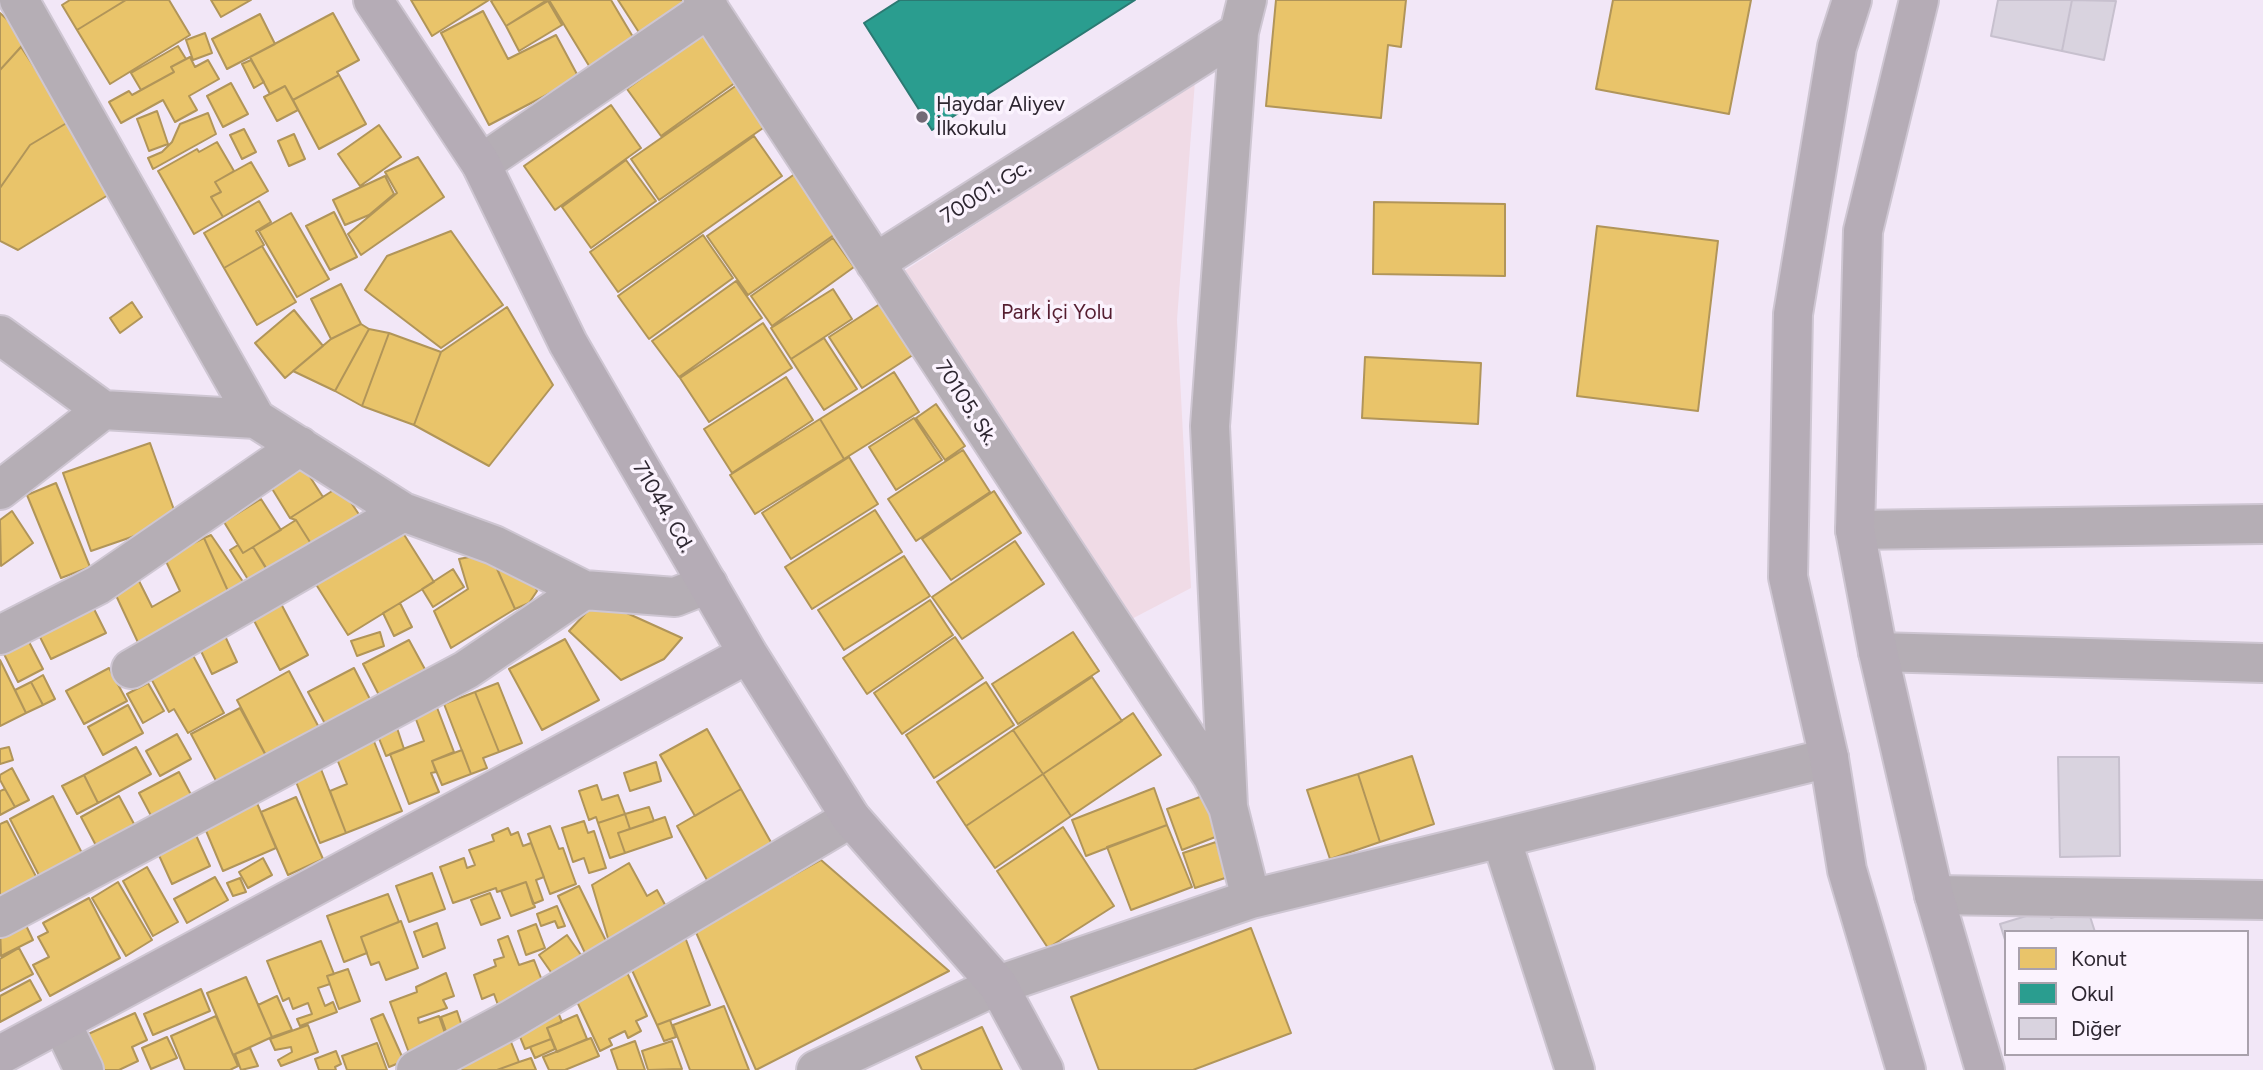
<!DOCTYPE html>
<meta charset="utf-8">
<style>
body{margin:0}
#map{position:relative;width:2263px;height:1070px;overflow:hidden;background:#f2e7f7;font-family:Figtree,sans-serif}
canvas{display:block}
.legend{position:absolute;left:2004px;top:930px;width:245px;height:126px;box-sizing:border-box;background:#fbf3fe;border:2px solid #a9a1ac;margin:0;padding:9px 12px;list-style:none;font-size:21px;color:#2e2731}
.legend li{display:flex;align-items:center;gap:14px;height:35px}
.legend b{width:35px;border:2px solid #a9a1ac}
</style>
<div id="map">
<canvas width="2263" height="1070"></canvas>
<ul class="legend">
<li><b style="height:19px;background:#e9c46a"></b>Konut</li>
<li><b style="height:19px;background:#2a9d8f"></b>Okul</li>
<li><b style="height:19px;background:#d9d3df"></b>Diğer</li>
</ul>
</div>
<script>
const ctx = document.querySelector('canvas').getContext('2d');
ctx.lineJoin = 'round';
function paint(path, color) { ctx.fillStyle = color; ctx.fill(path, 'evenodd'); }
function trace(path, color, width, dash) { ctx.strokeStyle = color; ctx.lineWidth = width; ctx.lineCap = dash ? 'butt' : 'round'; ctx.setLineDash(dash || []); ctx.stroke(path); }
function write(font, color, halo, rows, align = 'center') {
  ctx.font = font + ' Figtree,sans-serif'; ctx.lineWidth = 7; ctx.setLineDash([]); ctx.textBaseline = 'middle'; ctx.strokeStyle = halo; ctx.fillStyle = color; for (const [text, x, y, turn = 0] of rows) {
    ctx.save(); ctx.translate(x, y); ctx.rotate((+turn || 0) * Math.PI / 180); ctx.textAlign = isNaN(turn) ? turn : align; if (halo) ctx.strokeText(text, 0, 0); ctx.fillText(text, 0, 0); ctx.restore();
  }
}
paint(new Path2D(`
 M1195 81 1177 320 1191 588 1124 623 892 279Z`), '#f0dbe6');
const homes = new Path2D(`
 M70 0H126L77 30 62 5Z
 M126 0H169L190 35 110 84 77 30Z
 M211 0H251L221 17Z
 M411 0H489L432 36Z
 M547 0 506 26 491 1 493 0Z
 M549 0H611L636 42 591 69Z
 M618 0H684L686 3 640 34Z
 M1276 0H1406L1401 47 1388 45 1381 118 1266 106Z
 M1613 0H1751L1729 114 1596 89Z
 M548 1 562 25 519 51 506 26Z
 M483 11 508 59 556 35 579 78 489 125 441 33Z
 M0 13 28 39 0 70Z
 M333 13 359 60 337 72 339 75 293 100 285 86 270 94 250 57Z
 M260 14 275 44 227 69 212 39Z
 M712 27 746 75 661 136 627 89Z
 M205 33 212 53 193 60 186 40Z
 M178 46 186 59 171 67 174 72 141 90 131 73Z
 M21 47 70 121 30 145 0 188V70Z
 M190 57 195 67 208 60 219 79 189 96 197 110 175 122 163 100 121 123 109 102 129 91 132 95 174 72 171 67Z
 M251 60 264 82 254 88 242 64Z
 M339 75 366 124 319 149 293 100Z
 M231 83 248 114 223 127 207 96Z
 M737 85 766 126 659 200 631 159Z
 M285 86 298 110 277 121 264 97Z
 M611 105 641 148 555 210 524 166Z
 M157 111 168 144 149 151 137 119Z
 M208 113 216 134 153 169 148 158 162 152 172 142 180 124Z
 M70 121 113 192 18 250 0 241V188L30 145Z
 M379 125 401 157 360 186 338 154Z
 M244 129 256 152 242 159 230 135Z
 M294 134 305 159 289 166 278 141Z
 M754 136 782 176 618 292 590 252Z
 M217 142 234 171 215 182 221 192 211 197 223 217 194 234 158 171 197 149 199 152Z
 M418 157 444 197 361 255 348 234 397 193 385 172Z
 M626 160 656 201 591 248 562 207Z
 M251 162 268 191 223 217 211 197 221 192 215 182Z
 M799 171 841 230 748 295 707 236Z
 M385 176 394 194 369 215 345 225 333 200Z
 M259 201 271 222 256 231 264 245 224 268 204 233Z
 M1374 202 1505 204V276L1373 274Z
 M334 212 357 257 330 270 306 226Z
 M291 213 329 279 297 297 259 231Z
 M1597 226 1718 241 1698 411 1577 396Z
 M451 231 503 305 441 348 365 290 387 256Z
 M703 235 733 278 649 339 618 296Z
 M833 238 854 267 772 326 751 296Z
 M262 246 296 302 257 325 224 268Z
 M736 281 762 318 679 377 652 341Z
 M341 284 361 324 331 339 311 299Z
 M833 289 852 319 791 359 771 328Z
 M886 300 919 351 862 388 829 337Z
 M132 302 142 317 120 333 110 318Z
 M507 307 553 385 489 466 414 425 441 352Z
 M294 310 323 346 285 378 255 343Z
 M763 323 792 368 709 422 680 378Z
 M361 324 369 329 335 391 293 371 331 339Z
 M369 329 389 333 362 406 335 391Z
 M389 333 441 352 414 425 362 406Z
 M824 338 857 389 824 410 791 359Z
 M1365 357 1481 363 1478 424 1362 418Z
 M894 372 919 412 844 459 820 419Z
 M786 377 813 420 732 473 704 429Z
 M936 404 965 446 945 460 916 418Z
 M914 418 942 460 896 490 869 447Z
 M820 419 844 459 755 514 730 475Z
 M150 443 178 521 91 551 63 473Z
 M963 450 990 492 916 541 888 499Z
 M849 457 878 504 791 559 762 513Z
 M303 466 323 497 290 518 271 487Z
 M56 483 90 567 61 578 27 495Z
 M340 486 362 519 315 550 296 520 290 518Z
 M994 491 1021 533 951 580 922 539Z
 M261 499 281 530 243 553 224 522Z
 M875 510 902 552 812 609 785 567Z
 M12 511 33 543 1 566 0 520Z
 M296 520 315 550 272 577 253 547Z
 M398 525 434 582 348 635 312 578Z
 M211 535 248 589 232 600 204 538Z
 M204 538 232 600 142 651 113 589 139 581 152 607 180 591 164 557Z
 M1015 541 1044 584 962 639 932 597Z
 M238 545 243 553 253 547 270 575 252 586 230 550Z
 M490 553 515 609 451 648 434 611 468 589 459 559Z
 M904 556 930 596 844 650 818 610Z
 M493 560 531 576 537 591 529 603 515 609Z
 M453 569 464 587 433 607 422 589Z
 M278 598 308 655 280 670 250 613Z
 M598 600 682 638 664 659 621 680 569 631Z
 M930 600 953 635 867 694 843 658Z
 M400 603 412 627 394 636 383 613Z
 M93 607 106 633 51 659 38 633Z
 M380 632 384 646 357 656 351 641Z
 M1073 632 1099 671 1018 724 992 684Z
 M225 636 237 662 212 674 200 649Z
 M955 637 983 678 902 734 874 693Z
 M565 639 599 700 542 730 509 669Z
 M28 640 43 669 18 682 3 652Z
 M409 640 427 673 381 699 363 664Z
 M189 648 224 713 188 733 174 709 169 712 147 671Z
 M0 660 26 713 0 726Z
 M109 668 127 701 84 724 66 691Z
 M354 668 375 709 330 733 308 692Z
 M289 671 324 737 271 765 237 700Z
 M43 675 55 699 43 705 31 682Z
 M1092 677 1122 721 1043 774 1013 730Z
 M31 682 43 705 26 713 15 690Z
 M986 682 1014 725 934 778 906 735Z
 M148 683 164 711 143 723 127 694Z
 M498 683 522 743 499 752 475 692Z
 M475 692 499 752 483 758 487 768 471 774 444 704Z
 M128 705 143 733 103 755 88 727Z
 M436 705 454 752 432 761 436 772 431 773 439 792 409 804 390 754 424 741 414 714Z
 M240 708 271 765 222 792 191 734Z
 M1133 713 1161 755 1071 816 1043 774Z
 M397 728 404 749 386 756 378 736Z
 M707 729 741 789 695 816 660 755Z
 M1013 730 1043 774 966 826 937 782Z
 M177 734 191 759 160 776 146 751Z
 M373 739 402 811 346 833 330 791 347 784 335 754Z
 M9 747 13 760 0 764V749Z
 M136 747 151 774 98 803 84 775Z
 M462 750 471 774 442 785 432 761Z
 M1412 756 1434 824 1380 842 1358 774Z
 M656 762 661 781 630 791 624 773Z
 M319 764 346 833 320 843 293 774Z
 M12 768 29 800 15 807 0 780V775Z
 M179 772 197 806 157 827 139 793Z
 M1043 774 1071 816 995 868 966 826Z
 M1358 774 1380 842 1330 859 1307 790Z
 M84 775 98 803 77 814 62 786Z
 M597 785 602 800 618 795 625 814 598 823 596 817 589 820 579 791Z
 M1154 788 1167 825 1086 856 1072 820Z
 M5 789 15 807 0 815V791Z
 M741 789 777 853 712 889 677 826Z
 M1208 794 1223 834 1182 850 1167 809Z
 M53 796 86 861 43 883 10 819Z
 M119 796 140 835 101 855 81 817Z
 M296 797 323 859 288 875 261 812Z
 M257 803 276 848 223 871 204 826Z
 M649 807 654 821 630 829 625 814Z
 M625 814 630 829 618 833 625 853 610 858 598 823Z
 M665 817 672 837 625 853 618 833Z
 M7 821 42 888 0 908V824Z
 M584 821 588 833 594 831 606 868 589 873 584 858 573 862 562 828Z
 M1167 825 1192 887 1131 910 1107 847Z
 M550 826 559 849 563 848 576 884 550 894 528 834Z
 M1063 827 1114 906 1048 948 997 871Z
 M508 828 511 835 518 832 523 846 531 843 544 877 536 880 543 900 533 904 526 882 497 892 496 888 453 903 440 867 464 858 467 868 475 865 469 850 494 841 492 835Z
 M195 833 210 866 172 884 157 851Z
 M1216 842 1228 877 1195 888 1183 853Z
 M263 858 272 875 248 888 239 872Z
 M821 860 949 971 756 1070 695 930Z
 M629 863 647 896 657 890 669 912 610 945 592 885Z
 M147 867 178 922 153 936 123 881Z
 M432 873 445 909 409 922 396 886Z
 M215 877 228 900 187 923 174 899Z
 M240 878 246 892 233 896 227 883Z
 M118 882 152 940 126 956 92 898Z
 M526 882 535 907 511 916 501 891Z
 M579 886 607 943 585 953 558 896Z
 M490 893 500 918 481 925 471 900Z
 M388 894 399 922 361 937 367 953 344 962 327 916Z
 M89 898 120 958 50 996 33 965 49 957 38 937 48 932 43 923Z
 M557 906 565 926 558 928 555 921 541 926 537 914Z
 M21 915 33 940 1 956 0 926Z
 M401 921 418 968 386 980 379 962 371 965 361 937Z
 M437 923 445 948 423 957 414 932Z
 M536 924 545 948 526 955 518 931Z
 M1251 928 1291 1033 1193 1070H1099L1071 997Z
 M567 935 581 955 553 975 539 955Z
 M508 936 519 965 534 960 543 983 498 1005 494 994 482 999 474 975 496 966 494 960 504 957 498 940Z
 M685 937 710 1005 657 1025 631 968Z
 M321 941 334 974 327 976 330 984 318 988 325 1006 333 1002 337 1012 300 1026 297 1019 312 1014 308 1003 293 1009 289 998 283 1001 267 961Z
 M19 948 33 974 0 991V959Z
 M625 968 647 1016 636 1021 641 1031 628 1038 625 1031 609 1039 612 1045 600 1051 573 993Z
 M348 969 360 1001 339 1009 327 976Z
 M446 973 454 996 443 1000 447 1008 418 1018 419 1023 439 1016 447 1039 409 1053 390 1002 417 992 416 987Z
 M246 977 272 1037 233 1055 207 993Z
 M30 980 41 1000 0 1022V996Z
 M201 989 210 1011 153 1035 144 1014Z
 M277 996 292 1030 272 1037 258 1005Z
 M724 1006 749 1070H690L673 1025Z
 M557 1010 562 1022 547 1028 551 1039 525 1049 516 1027Z
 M457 1011 463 1029 447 1034 441 1017Z
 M135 1013 147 1040 132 1047 138 1061 119 1070H102L86 1035Z
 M383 1014 404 1061 389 1067 371 1019Z
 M577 1015 587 1039 557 1052 547 1028Z
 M216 1016 238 1066 230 1070H185L171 1036Z
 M670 1020 676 1037 664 1041 657 1025Z
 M308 1025 318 1052 281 1066 278 1060 292 1052 291 1047 275 1050 270 1039Z
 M982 1027 1002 1070H922L916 1057Z
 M167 1037 177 1058 151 1069 142 1048Z
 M509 1037 519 1062 497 1070H456Z
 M591 1038 599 1056 565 1070H549L543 1057Z
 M551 1039 555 1049 535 1058 530 1047Z
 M635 1041 645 1070H618L611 1050Z
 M672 1041 682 1069 648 1070 642 1051Z
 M377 1043 387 1070H347L342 1056Z
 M250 1048 258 1066 241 1070 235 1054Z
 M336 1051 341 1064 335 1067 336 1070H319L315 1059Z
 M531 1058 536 1070H497L519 1062Z`);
paint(homes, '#e9c46a');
trace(homes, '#b19559', 2);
const schools = new Path2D(`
 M900 0H1135L932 130 864 23Z`);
paint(schools, '#2a9d8f');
trace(schools, '#2b7a73', 2);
const building = new Path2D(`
 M1998 0H2072L2062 51 1991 36Z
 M2072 0 2116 1 2104 60 2062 51Z
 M2058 757H2119L2120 856 2060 857Z
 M2087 907 2095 932H2006V943L2000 924 2049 909 2051 918Z`);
paint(building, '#d9d3df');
trace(building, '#c7c0ce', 2);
const street = new Path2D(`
 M19 0 256 419
 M703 0 1212 776 1228 807
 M1247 0 1239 32 1210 426 1228 807 1251 899
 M481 164 709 8
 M875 263 1239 32
 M0 335 103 410 256 419 403 512 494 545 584 590 675 597 708 584
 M0 490 103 410
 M1855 530 2263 524
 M0 635 98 585 300 446
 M1878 652 2263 663
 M131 669 403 512
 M1501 838 1575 1070
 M1934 895 2263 900
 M0 918 466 670 584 590
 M62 1024 84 1070
 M416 1070 510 1020 851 818
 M816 1070 998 985 1251 899 1829 758`);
const secondary = new Path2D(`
 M373 0 481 164 568 343 748 654 851 818 998 985 1044 1070
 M1852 0 1837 47 1793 314 1788 577 1829 758 1847 870 1906 1070
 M1919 0 1863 231 1855 530 1878 652 1934 895 1985 1070
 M0 1055 748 654`);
trace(street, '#cec6d2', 42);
trace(secondary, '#cec6d2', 42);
trace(street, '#b5aeb5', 38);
trace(secondary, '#b5acb6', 38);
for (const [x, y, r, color] of [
 [922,117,7,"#736a76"]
]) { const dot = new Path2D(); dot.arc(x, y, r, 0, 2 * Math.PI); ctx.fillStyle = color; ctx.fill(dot); trace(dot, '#fbf3fe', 2.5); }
write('21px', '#2e2731', '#fbf3fe', [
 ["Haydar Aliyev",936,105],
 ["İlkokulu",936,129]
], 'left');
write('21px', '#2e2731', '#fbf3fe', [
 ["70001. Gc.",986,192,-32],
 ["70105. Sk.",966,403,57],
 ["71044. Cd.",663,507,60]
]);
write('21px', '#551d30', '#fbf3fe', [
 ["Park İçi Yolu",1057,313]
]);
</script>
